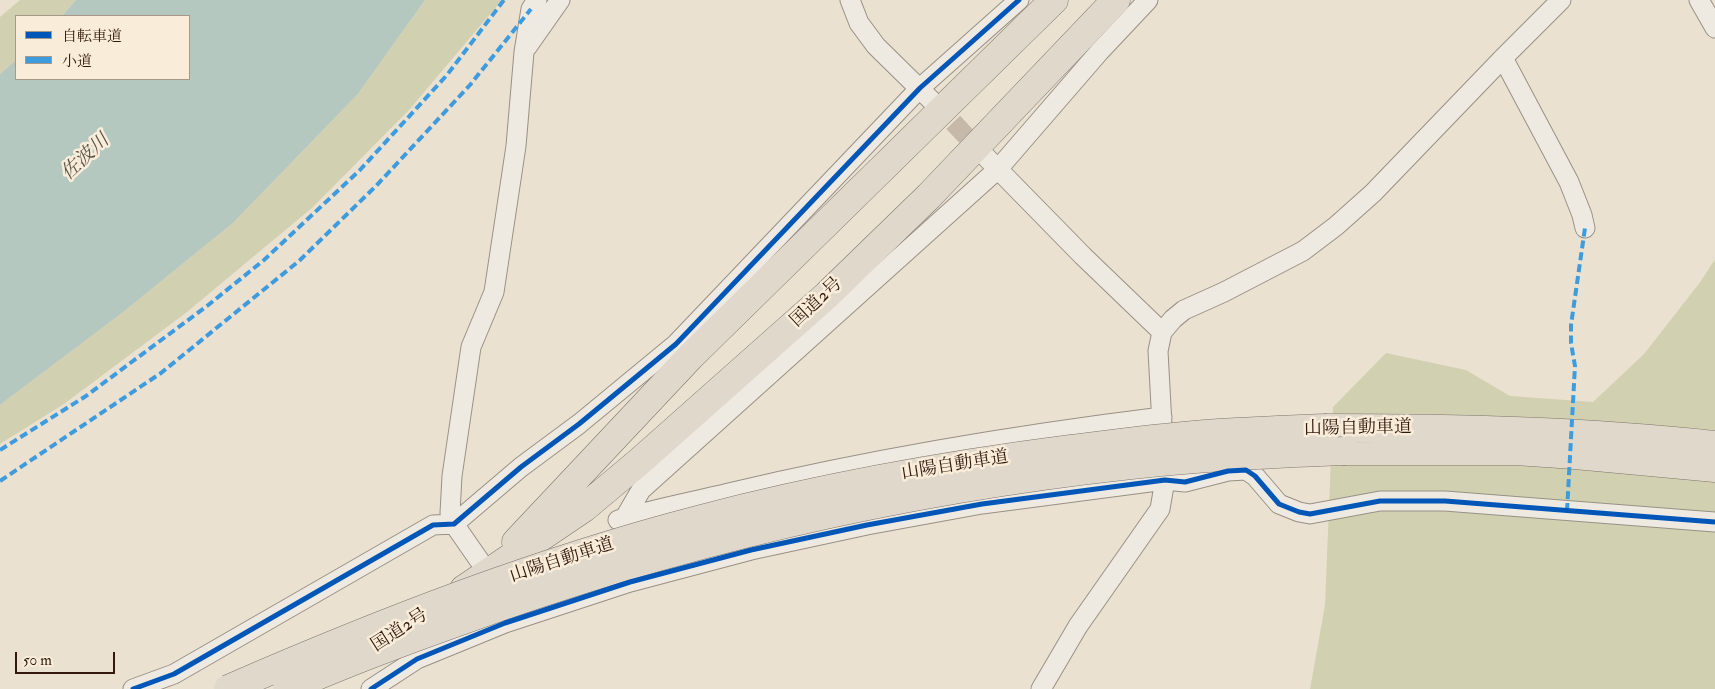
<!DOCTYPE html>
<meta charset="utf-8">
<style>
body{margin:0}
#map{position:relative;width:1715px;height:689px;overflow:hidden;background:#ebe1d1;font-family:"IM FELL Double Pica","Noto Serif JP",serif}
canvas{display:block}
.legend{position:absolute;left:15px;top:15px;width:175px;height:65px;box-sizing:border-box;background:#f9edda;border:1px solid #a99887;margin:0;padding:6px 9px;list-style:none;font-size:15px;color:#32190b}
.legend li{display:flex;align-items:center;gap:10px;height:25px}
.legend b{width:25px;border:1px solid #a99887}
.scale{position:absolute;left:15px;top:652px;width:100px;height:22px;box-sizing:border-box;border:2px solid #32190b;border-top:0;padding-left:6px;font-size:15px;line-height:18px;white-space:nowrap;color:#32190b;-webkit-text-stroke:4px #f9edda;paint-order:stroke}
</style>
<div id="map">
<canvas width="1715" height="689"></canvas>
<ul class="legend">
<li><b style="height:6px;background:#0057b8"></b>自転車道</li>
<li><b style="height:6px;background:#3e9bde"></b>小道</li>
</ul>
<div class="scale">50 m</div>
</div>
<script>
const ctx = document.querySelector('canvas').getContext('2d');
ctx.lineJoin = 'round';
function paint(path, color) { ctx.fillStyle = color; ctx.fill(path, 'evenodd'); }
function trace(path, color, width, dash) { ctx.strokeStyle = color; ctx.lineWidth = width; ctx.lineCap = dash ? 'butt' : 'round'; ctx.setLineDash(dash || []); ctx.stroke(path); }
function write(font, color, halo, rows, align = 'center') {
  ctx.font = font + ' "IM FELL Double Pica","Noto Serif JP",serif'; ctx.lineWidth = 5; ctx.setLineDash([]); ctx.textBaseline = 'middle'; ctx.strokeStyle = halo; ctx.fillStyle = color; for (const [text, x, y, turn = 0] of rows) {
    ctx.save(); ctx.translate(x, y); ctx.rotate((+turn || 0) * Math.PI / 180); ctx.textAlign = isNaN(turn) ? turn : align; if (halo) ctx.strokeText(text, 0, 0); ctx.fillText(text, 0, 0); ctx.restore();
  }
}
paint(new Path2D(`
 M20 0H76L62 16H16V60L0 74V17Z
 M425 0H502L409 110 313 207 187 312 64 404 0 444V405L122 313 233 223 358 94Z
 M1715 259V689H1310L1325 605 1333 407 1386 353 1466 370 1510 396 1593 402 1644 354 1701 281Z`), '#d1d1b1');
paint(new Path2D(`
 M76 0H425L358 94 233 223 122 313 0 405V74L16 60V79H189V16H62Z`), '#b4c8bf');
trace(new Path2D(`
 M934 102 984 155`), '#c6b9a9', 19, [19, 9]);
const minor = new Path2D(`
 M850 0 859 23 876 46 931 100
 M1699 0 1715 28
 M527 47 560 0
 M1503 58 1569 182 1582 215 1585 228
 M985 156 1083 256 1162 332
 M624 519 641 490 998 169 1100 51 1148 0
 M618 520C654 509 692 502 729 493 872 459 1016 435 1162 417
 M492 584 488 573 454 524 450 513 452 476 471 347 494 292 516 146 524 52 531 9 537 0
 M133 689 174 674 433 525 454 524 521 467 579 424 676 344 920 88 1019 0
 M371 689 417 659 505 623 630 582 751 550 867 525 982 504 1165 480 1185 482 1228 471 1246 470 1255 476 1279 504 1299 512 1310 514 1380 501H1445L1715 522
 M1041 689 1078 626 1160 509 1165 480 1158 351 1162 332 1173 319 1184 310 1224 292 1303 251 1336 226 1373 193 1503 58 1561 0`);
const highway = new Path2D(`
 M1327 428C1457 428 1586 431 1715 445
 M1345 451H1515L1575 455 1715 468
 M516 542 690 357 1054 0
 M464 589 584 508 640 461 827 295 929 196 1116 0`);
trace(minor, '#999085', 21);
trace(highway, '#7e756b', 29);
trace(minor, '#eeeae1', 19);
trace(highway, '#e1d8cc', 28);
const highwayBridge = new Path2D(`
 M228 689C382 622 539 561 701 519 823 487 946 465 1071 449 1120 443 1170 436 1219 433 1255 431 1291 429 1327 428
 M287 689C342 664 399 643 455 623 673 543 901 490 1131 465 1202 457 1274 454 1345 451`);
trace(highwayBridge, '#7e756b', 29, []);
trace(highwayBridge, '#e1d8cc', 28);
trace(new Path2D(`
 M0 450 86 396 207 306 264 260 360 170 447 75 504 0
 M0 481 161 373 299 261 376 186 470 85 531 9
 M1567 511 1575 366 1571 343V325L1585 228`), '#3e9bde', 4, [8, 4]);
trace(new Path2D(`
 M133 689 174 674 433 525 454 524 521 467 579 424 676 344 920 88 1019 0
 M371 689 417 659 505 623 630 582 751 550 867 525 982 504 1165 480 1185 482 1228 471 1246 470 1255 476 1279 504 1299 512 1310 514 1380 501H1445L1715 522`), '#0057b8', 5);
write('18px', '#32190b', '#f9edda', [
 ["国道2号",817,303,-43],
 ["山陽自動車道",1358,429,-1],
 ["山陽自動車道",955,466,-9],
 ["山陽自動車道",562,561,-18],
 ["国道2号",400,631,-33]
]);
write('italic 19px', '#575347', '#f9edda', [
 ["佐波川",86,158,-43]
]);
</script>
